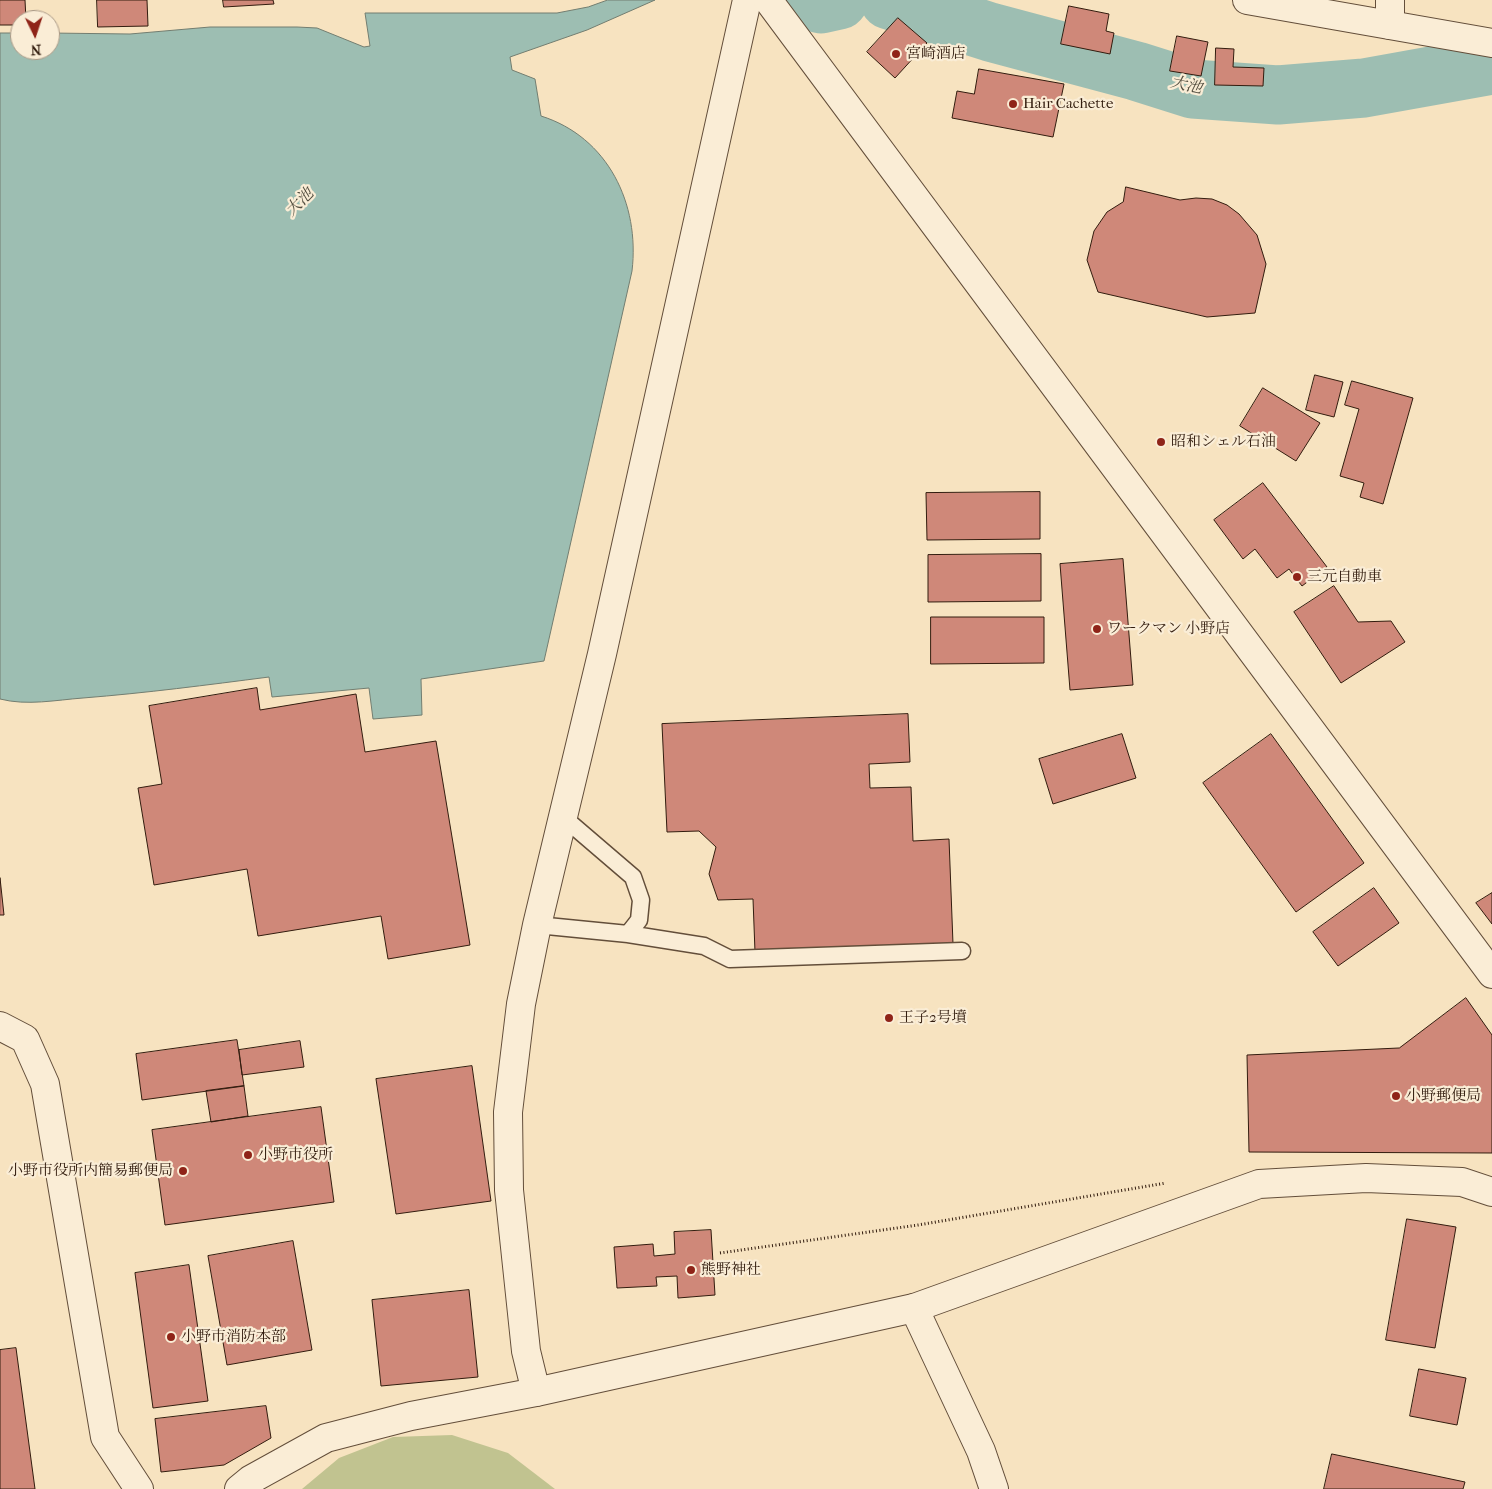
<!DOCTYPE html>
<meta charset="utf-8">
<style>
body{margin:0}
#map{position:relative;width:1492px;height:1489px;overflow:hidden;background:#f7e3c0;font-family:"IM FELL French Canon",serif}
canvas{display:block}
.north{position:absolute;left:10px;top:10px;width:50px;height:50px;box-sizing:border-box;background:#faedd6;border:1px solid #aa9986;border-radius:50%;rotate:176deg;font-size:14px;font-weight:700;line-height:20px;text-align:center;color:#321c0e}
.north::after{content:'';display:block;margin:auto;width:18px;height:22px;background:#8f2418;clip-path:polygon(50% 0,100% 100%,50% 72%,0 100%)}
</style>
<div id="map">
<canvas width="1492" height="1489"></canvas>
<div class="north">N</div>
</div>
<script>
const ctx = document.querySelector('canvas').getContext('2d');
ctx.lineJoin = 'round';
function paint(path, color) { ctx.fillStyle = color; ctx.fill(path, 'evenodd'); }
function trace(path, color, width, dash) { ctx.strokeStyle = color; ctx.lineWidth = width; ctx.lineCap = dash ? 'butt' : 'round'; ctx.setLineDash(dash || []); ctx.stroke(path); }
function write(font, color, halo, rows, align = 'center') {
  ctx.font = font + ' "IM FELL French Canon","Noto Serif JP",serif'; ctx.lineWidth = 4.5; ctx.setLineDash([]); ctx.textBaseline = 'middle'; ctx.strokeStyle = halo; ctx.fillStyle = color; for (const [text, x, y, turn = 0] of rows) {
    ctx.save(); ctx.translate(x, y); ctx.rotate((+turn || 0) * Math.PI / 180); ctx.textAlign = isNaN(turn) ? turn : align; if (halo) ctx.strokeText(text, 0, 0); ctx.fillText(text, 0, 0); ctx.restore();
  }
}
paint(new Path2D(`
 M452 1435 508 1453 555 1489H302L339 1458 393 1437Z`), '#c1c390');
const water = new Path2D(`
 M608 0H655L587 30 510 57 512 70 535 79 541 116C608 137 640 204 632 271L544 661 421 679 422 715 373 719 369 688 272 697 269 677C207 685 146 693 83 698 56 700 27 706 0 699V33H20V50H50V33L130 34 210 27H297L317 28 364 47 370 46 365 13H557L588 7Z`);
paint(water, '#9dbeb2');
trace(water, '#727d70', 1);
trace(new Path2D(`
 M805 0 821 4 839 0
 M889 0 990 32 1136 71 1193 89 1278 95 1364 88 1492 65`), '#9dbeb2', 59);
const building = new Path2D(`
 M0 0H25L26 20H20V25H0Z
 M97 0H147L148 26 98 27Z
 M223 0H273L274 4 224 7Z
 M1069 6 1109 14 1106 31 1114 33 1110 54 1061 44Z
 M898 18 927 43 895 78 867 52Z
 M1177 36 1208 42 1201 76 1170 71Z
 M1216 48 1234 49 1233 67 1264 68 1263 86 1215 85Z
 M979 69 1064 84 1053 137 952 118 957 91 974 94Z
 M1126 187 1180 200 1196 198 1212 199 1227 205 1239 214 1257 235 1266 264 1255 313 1207 317 1098 292 1087 260 1094 231 1107 212 1123 202Z
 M1315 375 1343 382 1334 417 1306 410Z
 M1352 381 1413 398 1383 504 1360 497 1364 483 1340 476 1359 409 1345 405Z
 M1263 388 1320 423 1296 461 1240 426Z
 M1263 483 1327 567 1302 586 1289 569 1277 578 1255 549 1243 559 1214 520Z
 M1040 492V539L927 540 926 493Z
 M1041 554V601L928 602V555Z
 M1123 559 1133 685 1070 690 1060 564Z
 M1334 586 1358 622 1391 621 1405 642 1341 683 1294 612Z
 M931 617H1044V663L931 664Z
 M257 688 260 710 356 694 365 752 436 741 470 945 388 959 381 916 258 936 247 869 154 885 138 788 162 784 149 706Z
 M908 714 910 762 869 764 870 788 911 787 913 841 949 839 953 944 755 952 753 899 718 900 709 874 716 847 699 831 667 832 662 724Z
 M1122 734 1136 778 1053 804 1039 759Z
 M1271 734 1364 863 1296 912 1203 783Z
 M0 878 4 915H0Z
 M1374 888 1399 923 1338 966 1313 932Z
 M1492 893V924L1476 903Z
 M1466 998 1492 1035V1153L1249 1152 1247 1055 1399 1048Z
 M237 1040 244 1086 142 1100 136 1054Z
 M300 1041 304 1067 242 1075 239 1050Z
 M472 1066 491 1201 396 1214 376 1079Z
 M244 1086 248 1116 211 1122 206 1091Z
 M321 1107 334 1202 165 1225 152 1130Z
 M1407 1219 1456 1227 1435 1348 1386 1340Z
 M711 1230 715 1295 678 1298 677 1276 656 1277 657 1286 617 1288 614 1247 653 1244 654 1256 675 1254 674 1232Z
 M293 1241 312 1350 227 1365 208 1256Z
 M189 1265 208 1401 153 1408 135 1273Z
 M469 1290 478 1377 381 1386 372 1300Z
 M16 1348 35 1489H0V1350Z
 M1419 1369 1466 1378 1457 1425 1410 1416Z
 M266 1406 271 1438 224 1465 161 1472 155 1419Z
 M1332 1454 1465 1482 1463 1489H1324Z`);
paint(building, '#cf8879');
trace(building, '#321c0e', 1);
const service = new Path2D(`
 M537 925 628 934 639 920 641 900 633 877 563 817
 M628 934 704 946 730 959 962 951`);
const minor = new Path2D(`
 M1390 0V25
 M914 1308 981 1451 994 1489
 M536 1392 526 1351 509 1190 508 1112 521 1004 537 925 602 654 747 0`);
const tertiary = new Path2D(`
 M768 0 1492 974
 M1247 0 1492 43
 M0 1026 25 1039 45 1084 105 1437 139 1489
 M239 1489 250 1480 326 1438 411 1416 536 1392 914 1308 1259 1184 1366 1178 1462 1182 1492 1192`);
trace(service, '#634e3a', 19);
trace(minor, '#634e3a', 30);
trace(tertiary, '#634e3a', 30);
trace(new Path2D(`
 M720 1253 918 1225 1166 1183`), '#321c0e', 3, [1, 2.5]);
trace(service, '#faedd6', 16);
trace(minor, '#faedd6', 28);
trace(tertiary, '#faedd6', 28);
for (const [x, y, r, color] of [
 [896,54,5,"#8f2418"],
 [1013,104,5,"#8f2418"],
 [1161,442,5,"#8f2418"],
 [1297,577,5,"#8f2418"],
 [1097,629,5,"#8f2418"],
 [889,1018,5,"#8f2418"],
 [1396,1096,5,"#8f2418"],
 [248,1155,5,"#8f2418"],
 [183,1171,5,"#8f2418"],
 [691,1270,5,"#8f2418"],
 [171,1337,5,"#8f2418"]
]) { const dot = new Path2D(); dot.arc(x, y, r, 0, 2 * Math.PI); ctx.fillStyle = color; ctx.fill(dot); trace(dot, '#faedd6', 2); }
write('15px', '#321c0e', '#faedd6', [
 ["宮崎酒店",906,54],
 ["Hair Cachette",1023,104],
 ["昭和シェル石油",1171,442],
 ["三元自動車",1307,577],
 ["ワークマン 小野店",1107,629],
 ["王子2号墳",899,1018],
 ["小野郵便局",1406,1096],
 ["小野市役所",258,1155],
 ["小野市役所内簡易郵便局",173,1171,"right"],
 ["熊野神社",701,1270],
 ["小野市消防本部",181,1337]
], 'left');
write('italic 16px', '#524d3f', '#faedd6', [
 ["大池",1186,86,12],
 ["大池",300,203,-45]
]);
</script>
